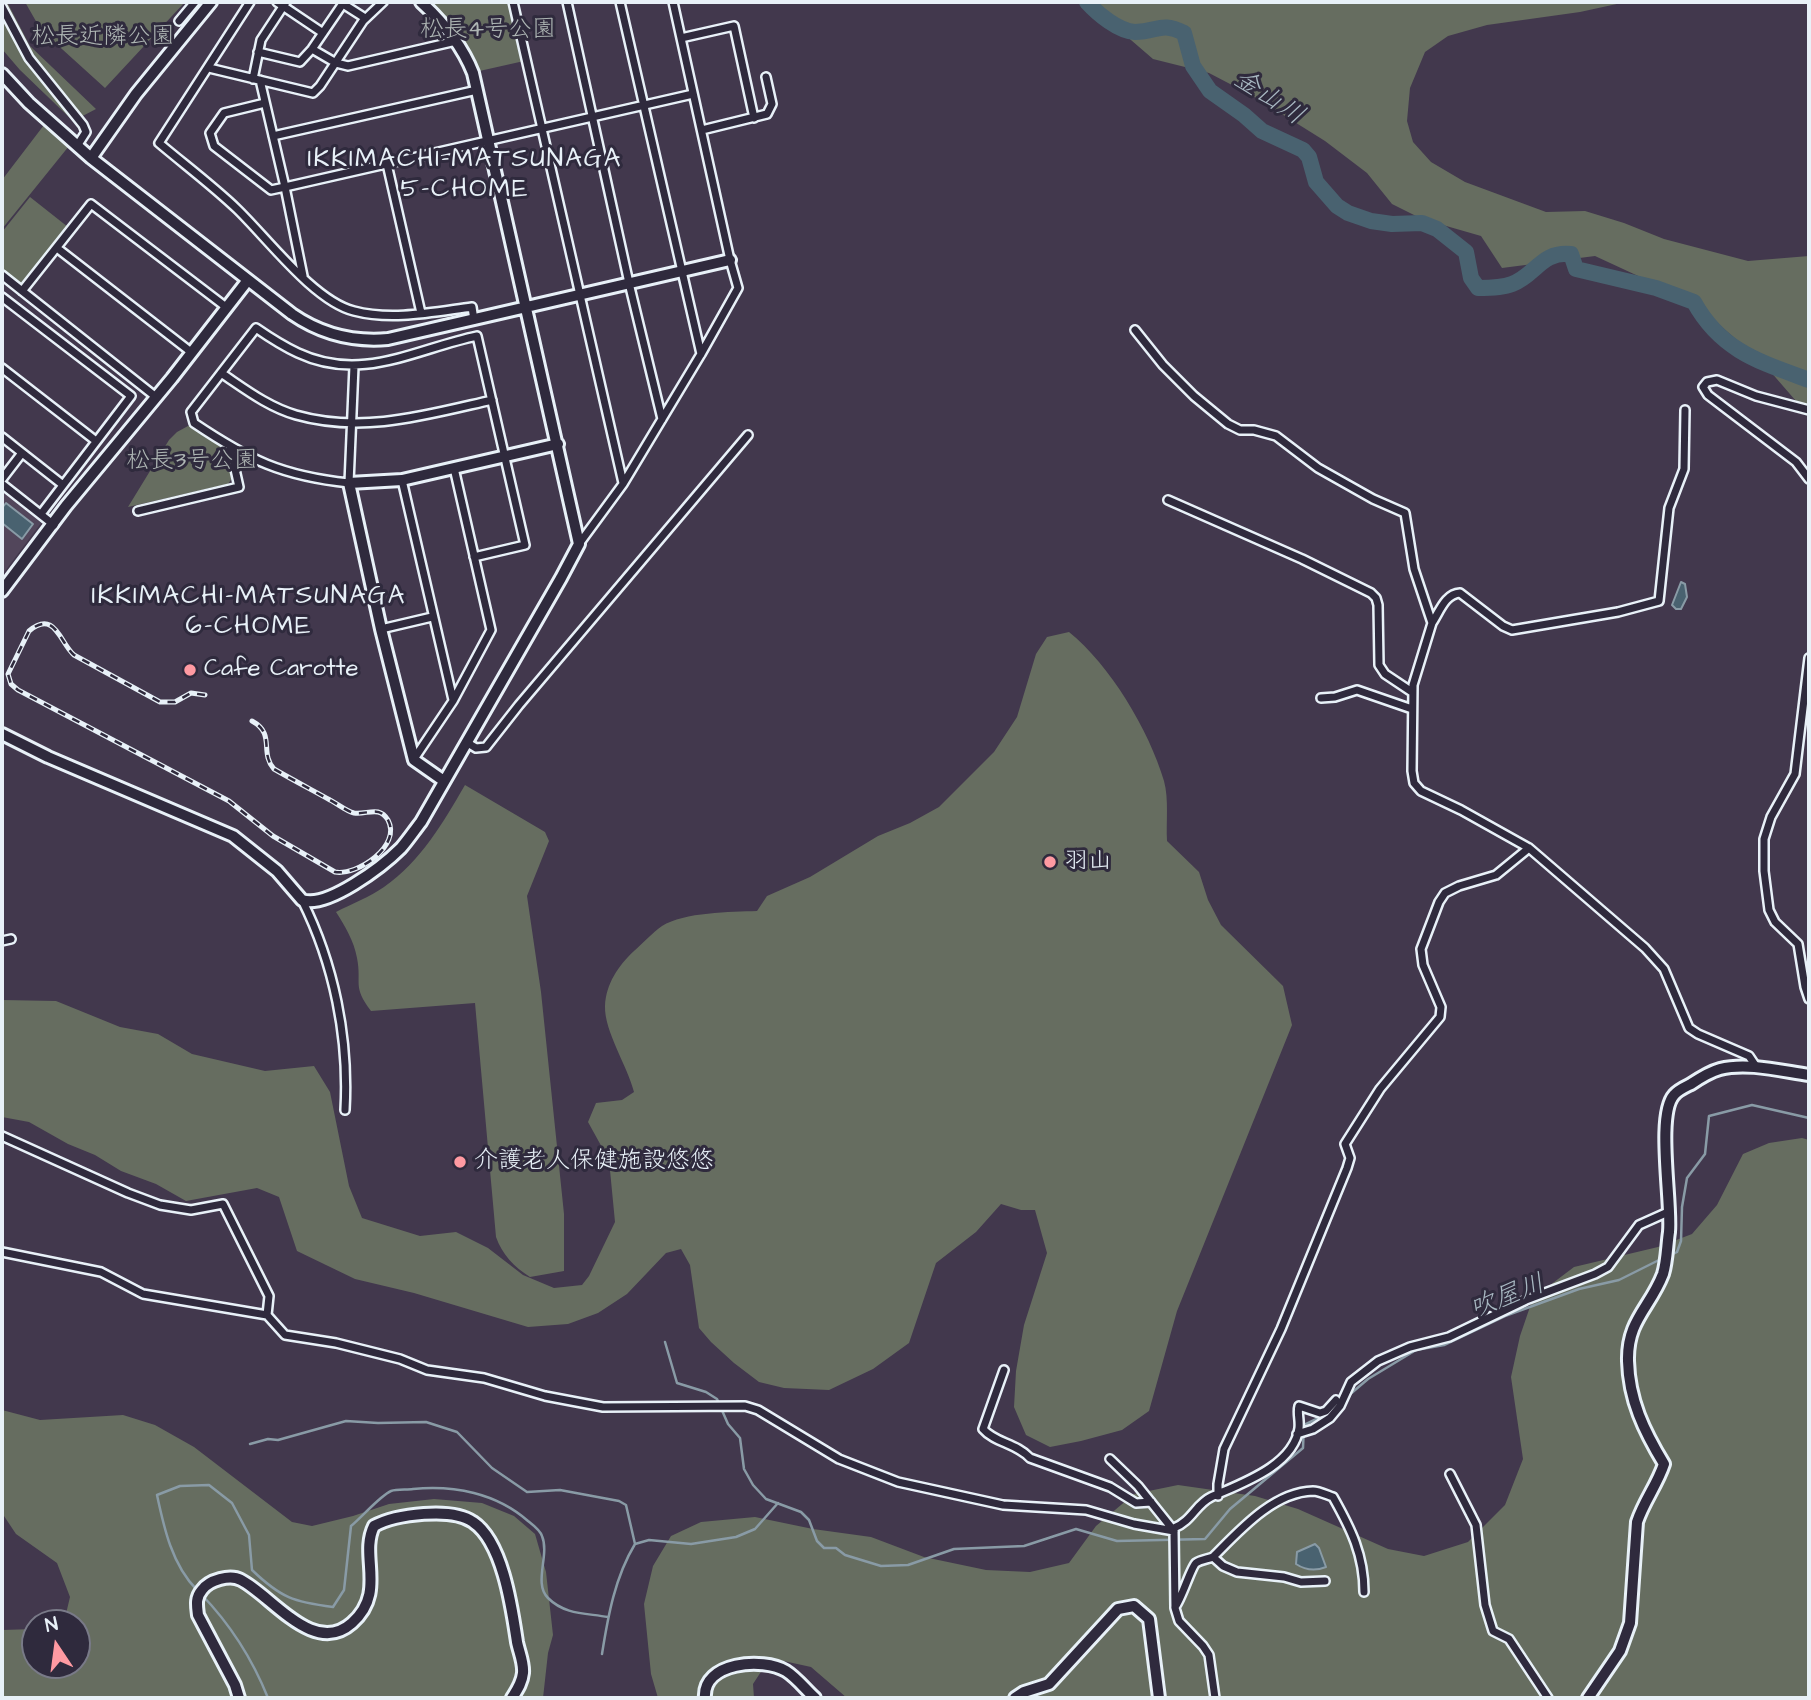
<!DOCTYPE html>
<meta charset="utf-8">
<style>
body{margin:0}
#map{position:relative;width:1811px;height:1700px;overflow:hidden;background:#42384d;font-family:"Architects Daughter",sans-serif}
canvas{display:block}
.frame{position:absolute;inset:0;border:4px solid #e8f1f8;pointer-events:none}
.north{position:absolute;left:21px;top:1609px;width:70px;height:70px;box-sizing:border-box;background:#2f2a3d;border:2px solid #797a88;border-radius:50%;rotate:347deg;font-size:19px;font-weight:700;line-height:28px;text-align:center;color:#e8f1f8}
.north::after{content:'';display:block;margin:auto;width:24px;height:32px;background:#ff9aa2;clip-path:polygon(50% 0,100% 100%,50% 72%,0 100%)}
</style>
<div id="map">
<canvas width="1811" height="1700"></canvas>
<div class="frame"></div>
<div class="north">N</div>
</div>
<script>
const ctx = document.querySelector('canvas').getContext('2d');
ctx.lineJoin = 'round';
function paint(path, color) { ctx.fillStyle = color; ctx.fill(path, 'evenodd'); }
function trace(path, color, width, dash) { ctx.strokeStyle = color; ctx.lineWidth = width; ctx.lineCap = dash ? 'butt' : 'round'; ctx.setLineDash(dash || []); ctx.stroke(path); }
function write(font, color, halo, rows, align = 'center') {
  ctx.font = font + ' "Architects Daughter","Klee One",sans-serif'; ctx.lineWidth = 6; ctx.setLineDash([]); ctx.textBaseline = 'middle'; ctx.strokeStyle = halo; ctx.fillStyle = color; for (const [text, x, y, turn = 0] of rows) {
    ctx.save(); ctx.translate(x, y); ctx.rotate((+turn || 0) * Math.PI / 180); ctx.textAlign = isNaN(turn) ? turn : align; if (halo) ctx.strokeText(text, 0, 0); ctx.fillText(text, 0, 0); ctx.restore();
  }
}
paint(new Path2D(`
 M2 490 41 523 2 575Z`), '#52465b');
paint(new Path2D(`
 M2 2H7L30 46 96 109 73 121 20 70 2 49Z
 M25 2H185L105 88 41 30Z
 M425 2H511L524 61 475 72Z
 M1093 2H1626L1580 12 1487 25 1448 36 1425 52 1410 88 1407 121 1413 142 1431 162 1465 182 1546 212 1585 211 1624 223 1664 239 1748 261 1809 256V416L1763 363 1715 321 1664 288 1595 256 1502 268 1481 236 1422 219 1392 204 1367 173 1325 141 1253 96 1209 73 1153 59 1124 34Z
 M44 125 69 146 2 229V180Z
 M30 197 68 227 22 285 2 270V232Z
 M188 426H193L226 448 233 477 228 484 128 507 169 440 177 432Z
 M1069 632C1110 665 1149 730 1164 781 1169 799 1166 822 1167 841L1199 872 1208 900 1221 925 1283 986 1292 1025 1177 1311 1149 1411 1122 1430 1081 1441 1050 1447 1026 1435 1014 1407 1016 1371 1024 1325 1047 1253 1035 1210H1021L1001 1204 976 1232 936 1263 909 1343 873 1369 829 1390 784 1388 759 1382 734 1363 711 1342 699 1328 690 1265 681 1249 666 1253 627 1294 598 1313 568 1324 528 1327 414 1293 355 1279 297 1251 279 1197 257 1188 186 1201 156 1184 121 1171 95 1155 68 1144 29 1122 2 1117V1000L56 1001 120 1027 158 1034 192 1054 265 1071 314 1066 330 1092 349 1186 362 1218 420 1236 456 1232 488 1248 523 1275 554 1288 582 1285 589 1276 615 1222 609 1160 588 1122 596 1103 622 1100 634 1092C628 1067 604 1031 605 1006 606 984 618 966 634 951 643 943 652 933 662 926 684 912 731 912 757 911L767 896 810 877 878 836 910 823 939 807 994 752 1017 717 1036 654 1047 637Z
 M465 785 545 832 549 841 527 896 541 992 564 1214V1271L530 1277C514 1267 502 1254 496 1237L475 1003 371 1011C352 986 362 984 357 958 354 941 345 926 336 912 351 904 370 897 384 887 421 861 443 823 465 785Z
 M1802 1138 1809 1140V1698H847L811 1667 770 1658 753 1684 754 1698H658L651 1674 644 1604 653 1566 671 1536 701 1522 755 1517 813 1529 871 1537 924 1557 986 1570 1030 1572 1069 1563 1096 1526 1134 1494 1178 1485 1255 1496 1298 1509 1388 1549 1424 1556 1468 1542 1505 1505 1523 1459 1511 1377 1520 1336 1533 1298 1574 1267 1658 1247 1692 1234 1717 1205 1743 1154 1769 1143Z
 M2 1410 40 1420 123 1415 155 1425 194 1447 292 1522 312 1526 353 1516 389 1504 434 1499 482 1503 514 1516 535 1534 546 1572 553 1635 548 1653 543 1698H2V1630L35 1629V1665H77V1623H54L65 1618 70 1597 57 1563 16 1534 2 1513Z`), '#666d60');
const water = new Path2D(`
 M6 503 33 524 22 539 2 523V508Z
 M1681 582 1685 584 1687 597 1681 609H1676L1672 605Z
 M1315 1544 1319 1548 1326 1567C1316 1571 1305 1570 1296 1564L1297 1552Z`);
paint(water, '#496270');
trace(water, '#899ba6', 2);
trace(new Path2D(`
 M1669 1256 1677 1252 1681 1241 1682 1207 1687 1178 1705 1154 1709 1116 1752 1105 1809 1118
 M665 1342 677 1383 706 1392 717 1399 728 1424 740 1438 744 1469 753 1485 766 1499 801 1512 809 1520 817 1541 824 1548H836L845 1555 881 1566 908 1565 954 1549 1024 1546 1076 1529 1117 1541 1205 1539 1230 1509 1303 1448 1304 1425 1327 1414 1335 1407
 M1348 1396 1368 1379 1416 1350 1444 1345 1505 1316 1579 1289 1619 1280 1663 1258
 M250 1444 268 1439 278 1440 346 1421 378 1423 426 1422 457 1432 492 1468 527 1492 560 1490 619 1501 626 1505 635 1544
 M197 1590C172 1565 164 1528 157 1495L180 1486 209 1485 232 1503 249 1535 252 1570C281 1598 294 1602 333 1607L344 1590 351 1526C361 1518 381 1495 391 1491 397 1489 407 1490 413 1489 454 1485 496 1493 528 1521 533 1525 540 1530 542 1536 550 1555 533 1583 548 1598 565 1615 586 1613 608 1617
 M201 1594C231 1625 252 1658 268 1698
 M602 1654C608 1616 615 1577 635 1544L649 1540 691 1544 736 1537 755 1529 778 1503`), '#899ba6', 2.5);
trace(new Path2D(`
 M1087 2C1098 14 1118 31 1135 32 1158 32 1160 21 1184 33L1193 66 1210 91 1244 115 1262 131 1303 150 1309 157 1316 182 1337 206 1348 213 1371 221 1392 224 1422 223 1437 229 1466 252 1471 278 1478 288C1488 288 1502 288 1512 284 1536 275 1541 251 1571 254L1576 269 1656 288 1694 302C1721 351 1760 362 1809 380`), '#496270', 16);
const street = new Path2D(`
 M250 2 159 143C185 165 213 186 237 209 268 239 314 301 354 311 392 321 434 312 472 307L474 320
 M277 2 323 33
 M513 2 623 483
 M567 2 629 283 662 419
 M620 2 701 354
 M343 4 365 18
 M2 7 29 58 83 125 86 132 77 146
 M179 21 195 2
 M681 38 734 26 754 118
 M312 49 336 63 348 66 456 41
 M258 52 300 62 312 49 344 2
 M209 68 313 93 320 86 363 21 383 2
 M253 79 261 40 286 2
 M260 80 285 187 271 190 214 146 210 133 224 113 265 103
 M702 130 767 114 772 104 766 77
 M273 136 477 90
 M387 164 421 313
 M57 248 191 352
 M2 275 156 397
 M303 276 285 187 693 94
 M22 291 91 204 226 307
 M2 297 131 396 41 514
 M1135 330 1163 365 1194 396 1228 424 1240 430H1254L1276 436 1318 468 1373 499 1405 513 1414 569 1432 623 1413 685 1412 771 1414 783 1421 791 1461 810 1529 848 1645 948 1664 969 1689 1028 1698 1034 1749 1056 1757 1068
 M354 366 349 483C282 476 249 460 194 423L191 412 256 328C269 337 283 346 298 353 362 383 415 349 477 336L525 545 474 557
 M2 368 96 441
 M221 373C245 389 268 407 296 415 363 434 426 415 492 400
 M1809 410 1756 396 1717 380 1707 382 1703 387 1708 395 1796 462 1809 479
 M2 437 63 485
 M2 479 22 453
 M402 480 453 700
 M2 484 54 525
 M1168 500 1302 559 1371 593 1376 598 1378 605 1379 665 1385 674 1412 692
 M138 511 239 487 230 447
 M579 544 623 484 701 354 738 288 730 260 673 2
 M1432 623C1440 611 1445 594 1460 593L1503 626 1512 630 1618 612 1659 601 1669 508 1684 469 1685 410
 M381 629 432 617
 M1809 658 1795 774 1771 817 1764 839V871L1769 910 1775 922 1798 944 1805 987 1809 999
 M1321 698 1335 697 1357 690 1412 709
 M466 742 476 748 486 747 519 705 748 435
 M414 759 453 701 491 630 454 468
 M302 900C334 964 349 1038 345 1110
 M2 941 11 939
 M2 1136 128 1193 160 1205 191 1210 223 1204 269 1296 267 1315
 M2 1252 101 1272 143 1294 267 1315 285 1335 336 1343 400 1359 427 1370 484 1378 545 1396 603 1407 745 1406 758 1410 839 1459 898 1482 1003 1505 1086 1510 1134 1524 1174 1531 1175 1608 1179 1621 1203 1646 1209 1655 1215 1698
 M1004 1370 983 1429C995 1443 1016 1443 1030 1458L1110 1487 1136 1503 1151 1502
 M1297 1434 1313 1429 1330 1418 1340 1406 1351 1382 1378 1361 1410 1347 1449 1337 1526 1300 1595 1274 1608 1267 1639 1225 1668 1212
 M1110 1459 1138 1486 1174 1531
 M1450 1474 1476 1525 1485 1605 1493 1631 1509 1639 1548 1698
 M1218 1496V1484L1224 1449 1281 1329 1347 1168 1350 1158 1345 1144 1380 1089 1440 1017 1441 1007 1423 965 1421 949 1439 902 1445 893 1459 886 1496 875 1529 848
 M1174 1528C1192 1521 1196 1504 1211 1497 1240 1484 1294 1466 1299 1428 1300 1420 1297 1413 1299 1406L1320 1413 1326 1411 1336 1400
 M1213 1557C1239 1531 1273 1492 1313 1491 1319 1491 1327 1495 1333 1497 1351 1529 1364 1555 1364 1592
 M1175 1607C1182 1598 1191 1567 1196 1563 1200 1560 1208 1559 1213 1557L1223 1566 1237 1572 1284 1577 1301 1582 1325 1581`);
const secondary = new Path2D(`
 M2 74 29 103 91 158 292 314C321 334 354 342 388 339L730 260
 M91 158 136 94 211 2
 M2 591 66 506 172 378 248 280
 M2 734 48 757 233 836 277 871 302 900C327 909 383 866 401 848 408 840 414 831 421 822L561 578 579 544 473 73C462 45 444 23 421 2
 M444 781 414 760 381 629 349 483 402 480 558 444
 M239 1698 235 1685 198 1615C197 1606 195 1598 202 1590 209 1580 230 1574 241 1580 272 1596 314 1657 352 1623 387 1592 359 1556 374 1526 396 1514 452 1507 473 1522 503 1542 512 1609 517 1642 519 1652 524 1663 523 1673 522 1683 517 1690 512 1698
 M705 1698C702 1662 763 1657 786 1671 797 1678 806 1690 815 1698
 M1015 1698 1024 1692 1049 1684 1118 1609 1134 1606 1149 1619 1159 1698
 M1588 1698 1620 1651 1630 1623 1637 1522C1644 1501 1657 1485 1664 1464 1644 1431 1629 1400 1628 1361 1627 1320 1650 1308 1663 1274 1667 1261 1667 1245 1669 1232 1672 1203 1656 1115 1674 1095 1678 1090 1685 1087 1691 1084 1700 1078 1709 1072 1720 1069 1747 1062 1781 1071 1809 1075`);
trace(street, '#e8f1f8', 12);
trace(secondary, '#e8f1f8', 16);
trace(street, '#2f2a3d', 7);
trace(secondary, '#2f2a3d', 10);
const rail = new Path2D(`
 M205 695 191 693 175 702H160L74 655C60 643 55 609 29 631L8 674 11 684 18 690 229 801 273 836 335 872C357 876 402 846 388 820 379 805 367 815 354 813 346 811 338 804 330 800 312 790 293 780 274 769 259 752 276 734 252 721`);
trace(rail, '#e8f1f8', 5);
trace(rail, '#2f2a3d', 2.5, [8]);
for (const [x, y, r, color] of [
 [190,670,7,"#ff9aa2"],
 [1050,862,7,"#ff9aa2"],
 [460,1162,7,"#ff9aa2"]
]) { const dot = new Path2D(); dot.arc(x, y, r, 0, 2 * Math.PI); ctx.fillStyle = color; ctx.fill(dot); trace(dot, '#2f2a3d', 2.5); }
write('24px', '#aeb6b4', '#2f2a3d', [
 ["松長4号公園",488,31],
 ["松長近隣公園",103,38],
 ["松長3号公園",192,462]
]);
write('24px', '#e8f1f8', '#2f2a3d', [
 ["Cafe Carotte",204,670],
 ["羽山",1064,862],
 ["介護老人保健施設悠悠",474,1162]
], 'left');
write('italic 26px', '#a8b8c2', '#2f2a3d', [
 ["金山川",1268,99,33],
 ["吹屋川",1508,1298,-21]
]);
ctx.letterSpacing = '2px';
write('26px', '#e8f1f8', '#2f2a3d', [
 ["IKKIMACHI-MATSUNAGA",465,161],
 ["5-CHOME",465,191],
 ["IKKIMACHI-MATSUNAGA",249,598],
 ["6-CHOME",249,628]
]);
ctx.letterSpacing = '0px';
</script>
